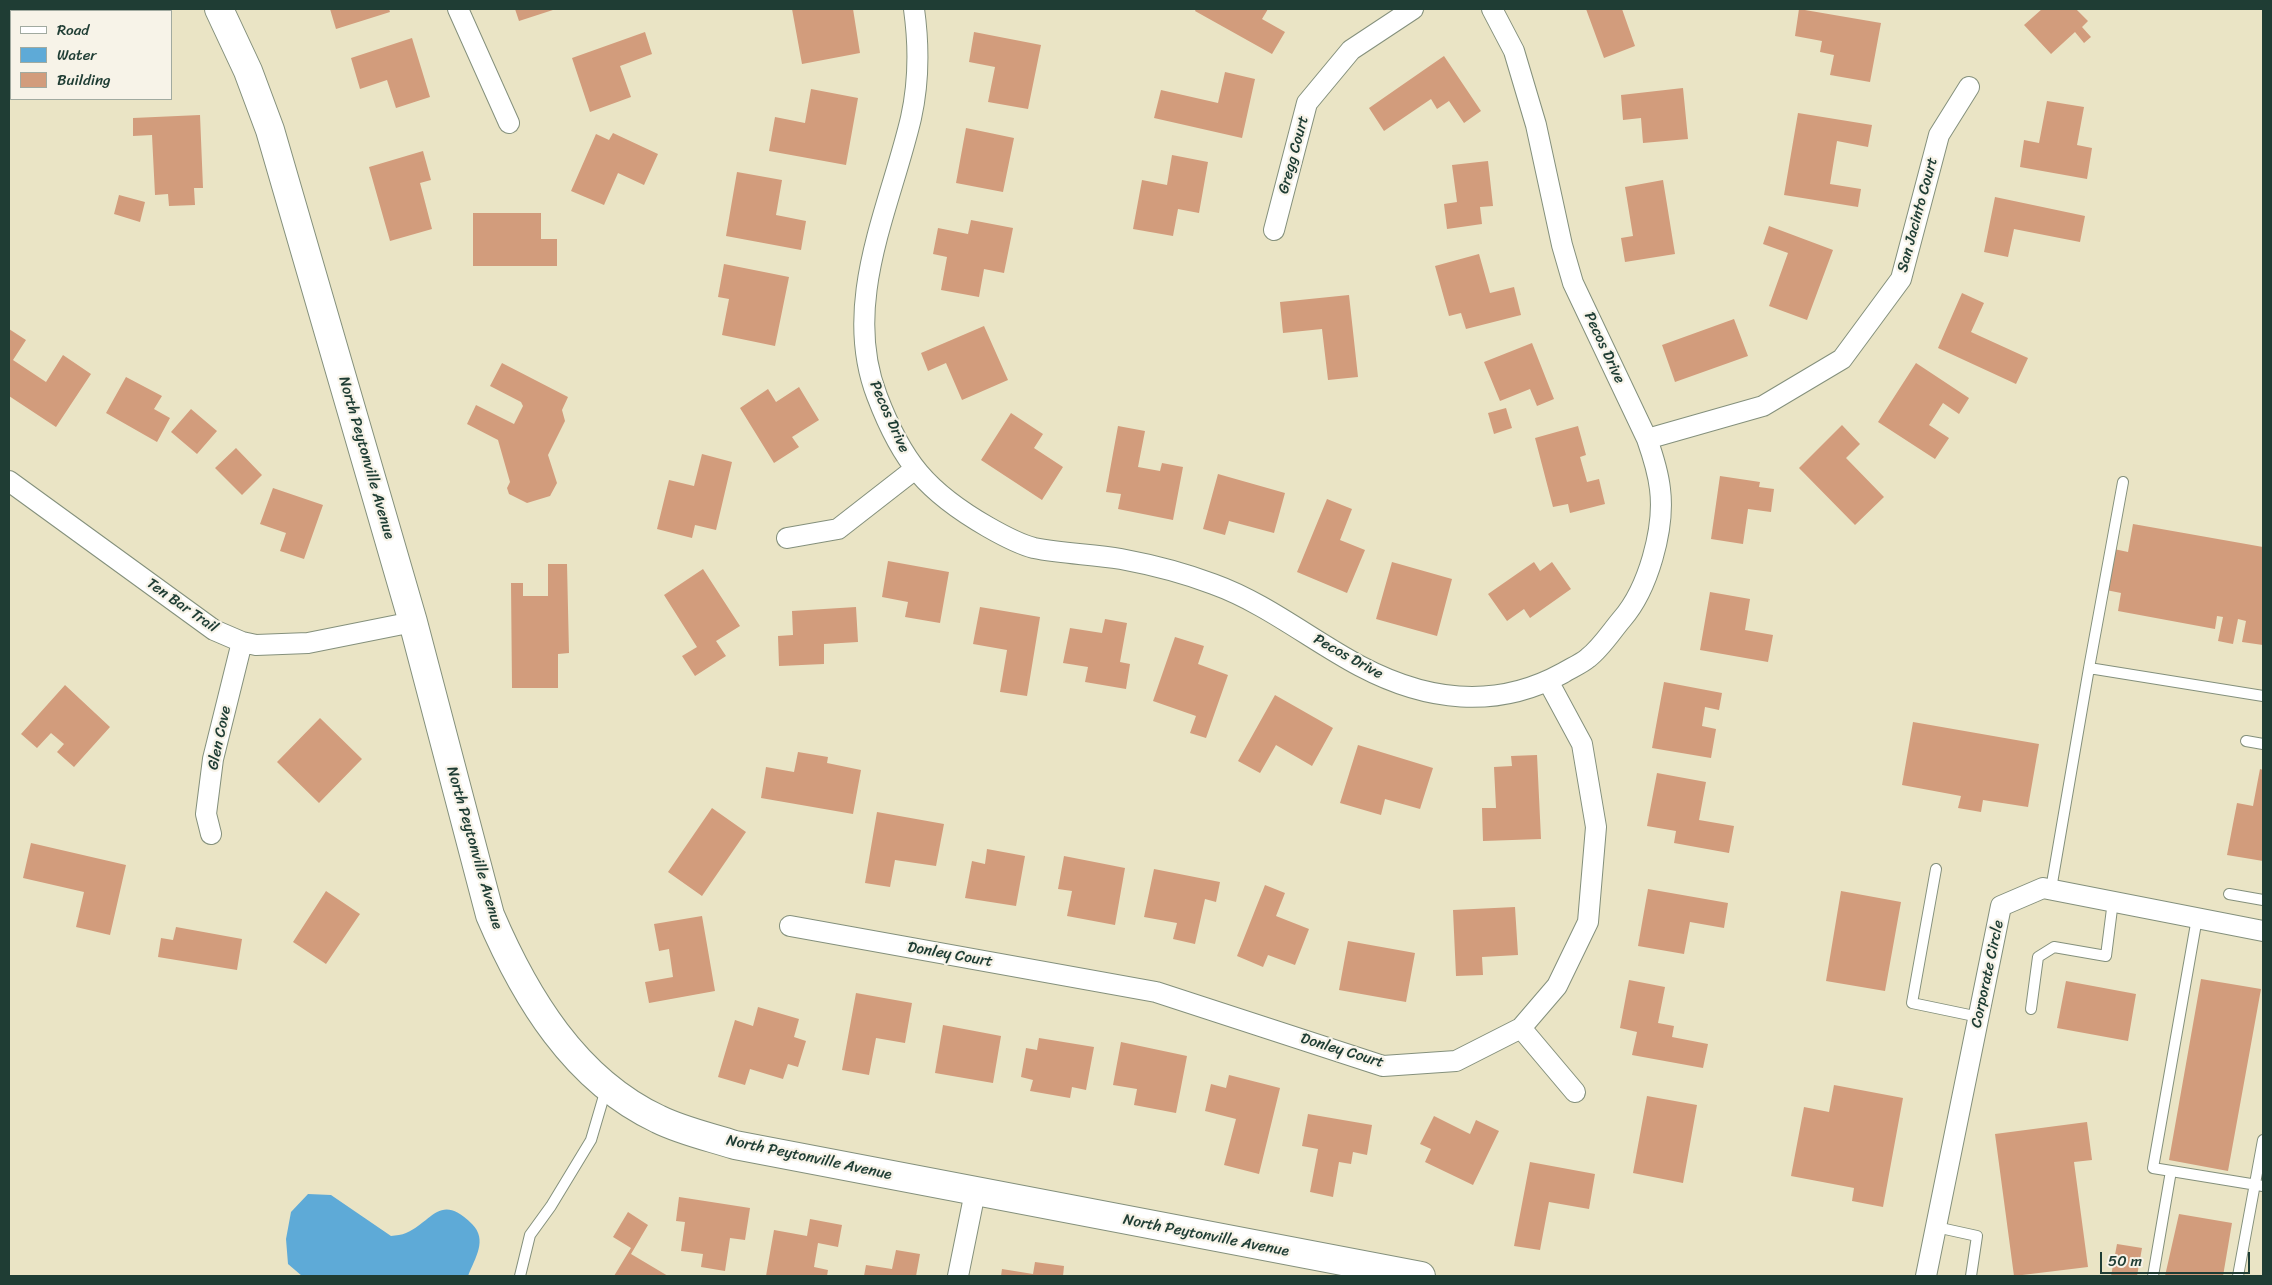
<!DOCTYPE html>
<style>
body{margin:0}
#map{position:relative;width:2272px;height:1285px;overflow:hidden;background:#eae4c5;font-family:Sriracha,sans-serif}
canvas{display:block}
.frame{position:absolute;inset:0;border:10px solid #1f3d34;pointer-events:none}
.legend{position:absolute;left:10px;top:10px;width:162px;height:90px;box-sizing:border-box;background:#f7f3e8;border:1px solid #a1aaa0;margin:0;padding:6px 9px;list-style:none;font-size:15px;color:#1f3d34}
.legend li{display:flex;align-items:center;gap:10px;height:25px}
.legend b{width:25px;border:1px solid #a1aaa0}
.scale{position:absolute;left:2100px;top:1252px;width:150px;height:22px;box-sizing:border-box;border:2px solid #1f3d34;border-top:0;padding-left:6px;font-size:15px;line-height:18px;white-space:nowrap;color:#1f3d34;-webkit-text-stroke:4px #f7f3e8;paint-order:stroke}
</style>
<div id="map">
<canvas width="2272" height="1285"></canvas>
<div class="frame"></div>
<ul class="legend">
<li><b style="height:6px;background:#fff"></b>Road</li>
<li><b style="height:14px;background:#5eaad7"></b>Water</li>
<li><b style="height:14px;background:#d29c7c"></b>Building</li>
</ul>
<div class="scale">50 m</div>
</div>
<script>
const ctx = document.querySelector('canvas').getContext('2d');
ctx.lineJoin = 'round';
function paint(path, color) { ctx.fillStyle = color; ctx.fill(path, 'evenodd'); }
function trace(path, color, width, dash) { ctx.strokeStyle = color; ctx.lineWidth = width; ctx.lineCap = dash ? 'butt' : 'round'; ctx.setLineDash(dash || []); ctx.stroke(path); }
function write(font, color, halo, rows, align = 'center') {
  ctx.font = font + ' Sriracha,sans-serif'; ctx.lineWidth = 4.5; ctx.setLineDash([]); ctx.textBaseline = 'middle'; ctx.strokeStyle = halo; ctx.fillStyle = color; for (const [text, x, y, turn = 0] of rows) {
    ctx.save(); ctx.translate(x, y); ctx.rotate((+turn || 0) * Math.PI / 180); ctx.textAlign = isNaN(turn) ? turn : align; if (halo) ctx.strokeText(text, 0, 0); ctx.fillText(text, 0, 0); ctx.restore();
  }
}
paint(new Path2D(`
 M308 1194 331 1195 391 1236C396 1235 402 1235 406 1233 433 1221 440 1192 472 1224 488 1240 475 1258 468 1276H302L288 1264 286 1239 291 1212Z`), '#5eaad7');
paint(new Path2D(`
 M12 9H74V11H19Z
 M330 9H389L390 12 336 29Z
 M515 9H556L519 21Z
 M792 9H853L860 53 802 64Z
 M1196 9H1268L1262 19 1285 32 1272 54 1195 11Z
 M1586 9H1622L1635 46 1604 58Z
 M1799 9 1881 23 1870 82 1830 75 1834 55 1820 52 1822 41 1795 36Z
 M2042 9H2076L2088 21 2082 27 2091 37 2084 43 2075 32 2051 54 2024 25Z
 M645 32 652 54 620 66 631 97 590 112 572 58Z
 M974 32 1041 45 1028 109 988 102 995 67 969 62Z
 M412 38 430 97 396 108 387 80 360 89 351 58Z
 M1444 56 1481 111 1464 123 1449 101 1437 109 1431 99 1384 131 1369 108Z
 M1225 72 1255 79 1242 138 1154 118 1161 90 1218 103Z
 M1683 88 1688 139 1643 143 1641 118 1623 120 1621 95Z
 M811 89 858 98 846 165 769 151 775 117 805 123Z
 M2047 101 2084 107 2077 145 2092 148 2087 179 2020 167 2024 140 2039 143Z
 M1798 113 1872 125 1868 147 1837 141 1830 184 1861 189 1858 207 1784 195Z
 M200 115 203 188H194L195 205 169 206 168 194 155 195 152 135 133 136V118Z
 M966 128 1014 138 1003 192 956 183Z
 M613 133 658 154 644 185 618 173 604 205 571 191 596 134 609 140Z
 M423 151 431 180 420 183 432 229 390 241 369 167Z
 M1172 155 1208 162 1199 213 1178 209 1173 236 1133 229 1142 180 1167 185Z
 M1488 161 1493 206 1480 207 1482 224 1447 229 1444 204 1457 202 1452 165Z
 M737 172 782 180 776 215 806 221 801 250 726 236Z
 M1663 180 1675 254 1625 262 1621 238 1633 236 1625 187Z
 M119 195 145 202 140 222 114 214Z
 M1995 197 2085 216 2080 242 2014 229 2008 257 1984 252Z
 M473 213H541V239H557V266H473Z
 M971 220 1013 228 1004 273 984 269 979 297 941 290 947 257 933 254 938 228 968 234Z
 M1769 226 1833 250 1807 320 1769 306 1788 253 1763 244Z
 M1479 254 1490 293 1514 287 1521 315 1466 329 1461 313 1449 316 1435 266Z
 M724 264 789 277 775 346 722 335 729 299 718 297Z
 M1962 293 1984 303 1971 332 2028 358 2016 384 1938 348Z
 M1349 295 1358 377 1328 380 1322 329 1283 333 1280 302Z
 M1734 319 1748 356 1675 382 1662 345Z
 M984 326 1008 380 962 400 946 363 928 371 921 353Z
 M9 329 26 340 13 360 46 382 63 355 91 374 56 427 9 396Z
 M1532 343 1554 399 1537 406 1530 389 1500 401 1484 362Z
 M502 363 568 397 562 410 565 421 548 455 557 483 550 496 527 503 509 494 507 488 510 482 498 440 467 424 476 405 514 424 523 406 521 402 490 386Z
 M1916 363 1969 398 1959 414 1943 403 1929 425 1949 438 1935 459 1878 422Z
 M126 377 162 396 154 409 170 418 157 442 106 413Z
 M799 387 819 420 792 437 799 447 774 463 740 408 768 389 776 402Z
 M1506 408 1512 428 1494 434 1488 413Z
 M191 409 217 431 197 454 171 432Z
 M1011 413 1043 434 1034 448 1063 467 1042 500 981 460Z
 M1842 425 1860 444 1846 458 1884 497 1855 525 1799 468Z
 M1118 426 1145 431 1138 467 1160 471 1162 463 1183 467 1173 520 1118 509 1121 494 1106 492Z
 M1578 426 1586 455 1580 457 1587 482 1599 479 1605 504 1570 513 1568 504 1553 507 1535 438Z
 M236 448 262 475 242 495 215 468Z
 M702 454 732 462 716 530 695 525 692 538 657 529 669 480 694 486Z
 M1218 474 1285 493 1274 533 1229 521 1225 535 1203 529Z
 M1720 476 1760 482 1759 487 1774 489 1771 512 1748 509 1743 544 1711 539Z
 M273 488 323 505 304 559 280 551 286 533 260 524Z
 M1327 499 1352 509 1340 540 1365 550 1347 593 1297 572Z
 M2133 524 2263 547V645L2242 642 2246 621 2238 619 2233 644 2218 641 2223 617 2217 616 2215 629 2118 611 2121 593 2106 590 2114 549 2128 552Z
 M888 561 949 572 940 623 905 617 908 602 882 597Z
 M1392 562 1452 579 1437 636 1376 619Z
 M1534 562 1540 571 1552 562 1571 589 1530 618 1524 609 1507 621 1488 594Z
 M548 564H567L569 653 558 654V688H512L511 583H523V596H548Z
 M703 569 740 626 716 641 726 656 695 676 682 656 697 647 664 595Z
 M1710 592 1750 599 1745 630 1773 635 1768 662 1700 650Z
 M856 607 858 642 824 644V664L779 666 778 636 793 635 792 611Z
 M980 607 1040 617 1027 696 1000 692 1007 650 973 644Z
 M1105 619 1127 623 1120 662 1130 664 1126 689 1085 682 1088 667 1063 663 1070 628 1102 633Z
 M1175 637 1204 646 1198 664 1228 675 1206 738 1190 733 1196 716 1153 701Z
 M1664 682 1722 693 1719 710 1705 707 1702 726 1716 729 1711 758 1652 748Z
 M65 685 110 727 74 767 57 752 64 744 51 733 37 748 21 734Z
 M1275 695 1333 728 1312 766 1276 745 1260 773 1238 761Z
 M320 718 362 759 319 803 277 762Z
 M1913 722 2039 744 2028 807 1983 800 1981 812 1958 808 1961 796 1902 785Z
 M1358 745 1433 768 1420 809 1385 799 1381 815 1340 803Z
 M798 752 828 757 827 763 861 770 853 814 761 798 766 767 794 772Z
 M1537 755 1541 839 1483 841 1482 808H1496L1494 767 1512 766 1511 756Z
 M2260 769 2263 770V861L2227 855 2237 803 2253 806Z
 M1657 773 1706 782 1699 820 1734 826 1729 853 1674 843 1676 831 1647 826Z
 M712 808 746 832 702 896 668 872Z
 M877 812 944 824 936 866 895 860 890 887 865 883Z
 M31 843 126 865 110 935 76 927 84 892 23 878Z
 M987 849 1025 856 1016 906 965 898 972 861 985 864Z
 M1064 856 1125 868 1115 925 1067 916 1072 891 1058 889Z
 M1154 869 1220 882 1216 902 1205 899 1195 944 1173 939 1177 923 1144 917Z
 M1265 885 1285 893 1276 916 1309 929 1295 965 1268 955 1263 967 1237 956Z
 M1648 889 1728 903 1724 928 1690 922 1684 954 1638 946Z
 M326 891 360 914 326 964 293 942Z
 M1841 891 1901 902 1885 991 1826 981Z
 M1515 907 1518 955 1482 957 1483 975 1456 976 1453 910Z
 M702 916 715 991 649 1003 645 982 673 977 669 949 659 951 654 924Z
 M176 927 242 939 237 970 158 957 161 938 173 940Z
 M1348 941 1415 953 1406 1002 1339 990Z
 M2201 979 2261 989 2228 1171 2169 1160Z
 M1629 980 1665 987 1658 1023 1674 1026 1672 1037 1708 1044 1703 1068 1632 1055 1637 1032 1620 1028Z
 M2066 981 2136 994 2128 1041 2057 1028Z
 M856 993 912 1003 905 1043 876 1038 869 1075 842 1070Z
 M758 1007 799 1019 794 1037 806 1041 798 1067 788 1064 783 1079 750 1069 745 1085 718 1077 735 1020 753 1026Z
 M943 1025 1001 1036 993 1083 935 1073Z
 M1039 1038 1094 1047 1086 1090 1072 1087 1070 1098 1030 1091 1033 1080 1021 1077 1026 1048 1037 1050Z
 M1121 1042 1187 1056 1176 1113 1134 1105 1137 1089 1113 1085Z
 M1229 1075 1280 1088 1259 1174 1224 1165 1236 1119 1205 1111 1211 1084 1226 1088Z
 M1834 1085 1903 1098 1883 1207 1852 1201 1854 1188 1791 1176 1804 1107 1829 1112Z
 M1647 1096 1697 1105 1683 1183 1633 1173Z
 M1308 1114 1372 1125 1367 1155 1353 1152 1351 1164 1339 1162 1333 1197 1310 1192 1318 1149 1302 1146Z
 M1434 1116 1470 1134 1476 1120 1499 1131 1473 1185 1425 1162 1431 1149 1420 1144Z
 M2087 1122 2092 1160 2074 1162 2088 1267 2014 1276 1995 1134Z
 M1530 1162 1595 1174 1589 1209 1549 1202 1540 1250 1514 1246Z
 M679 1197 750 1208 745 1240 730 1238 725 1271 701 1267 703 1254 681 1251 685 1222 676 1221Z
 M628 1212 648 1225 631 1254 668 1276H614L631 1248 613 1237Z
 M2179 1214 2232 1223 2223 1276H2165Z
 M810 1219 842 1225 838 1247 818 1243 814 1267 828 1270 827 1276H766L774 1230 807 1236Z
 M2117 1244 2142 1248 2137 1276H2111Z
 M896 1250 920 1254 916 1276H864L866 1265 892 1269Z
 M1035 1262 1064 1266 1063 1276H1001L1002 1269 1033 1274Z`), '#d29c7c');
const lane = new Path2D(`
 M2089 668 2123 482
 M2246 741 2263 744
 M1936 869 1912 1003 1979 1017
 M2051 889 2089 668 2263 696
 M2229 894 2263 900
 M2197 918 2153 1168 2263 1186
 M2031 1009 2038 957 2054 947 2106 956 2113 901
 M1936 1227 1977 1236 1971 1276
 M520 1276 530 1235 551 1206 591 1140 606 1089
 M2153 1276 2171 1171
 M2238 1276 2263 1140`);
const street = new Path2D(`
 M458 9 509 123
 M914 9C919 45 919 82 911 118 890 208 841 303 877 396 902 462 927 492 988 527 1002 535 1018 544 1034 548 1063 554 1093 554 1121 559 1153 565 1184 573 1213 584 1266 603 1311 640 1360 666 1426 701 1496 710 1563 673 1571 668 1581 664 1588 658 1601 648 1611 632 1622 619 1648 589 1665 529 1660 489 1658 471 1653 456 1647 439L1573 283 1562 245 1536 125 1514 51 1492 9
 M1274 230 1307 103 1351 50 1413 9
 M1647 439 1763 406 1842 359 1901 279 1939 135 1969 87
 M9 481 214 630 242 642 256 645 308 643 413 622
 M787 538 838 529 915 469
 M211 834 206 814 213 759 242 642
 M790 926 1156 992 1383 1066 1456 1061 1521 1028 1557 986 1588 922 1596 827 1582 744 1548 681
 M1521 1028 1575 1092
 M958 1276 975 1192
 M1926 1276 2001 906 2043 888 2263 931`);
const secondary = new Path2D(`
 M219 9 248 71 270 130 413 622 490 915C525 997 575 1080 658 1119 682 1131 710 1137 735 1145L1421 1276`);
trace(lane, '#84907c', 12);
trace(street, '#84907c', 22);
trace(secondary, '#84907c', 30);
trace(lane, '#fff', 10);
trace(street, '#fff', 20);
trace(secondary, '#fff', 28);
write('15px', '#1f3d34', '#f7f3e8', [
 ["Gregg Court",1294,155,-75],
 ["San Jacinto Court",1918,215,-75],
 ["Pecos Drive",1604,348,65],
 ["Pecos Drive",889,417,66],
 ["North Peytonville Avenue",366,458,74],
 ["Ten Bar Trail",182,606,35],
 ["Pecos Drive",1348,657,29],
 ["Glen Cove",220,738,-78],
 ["North Peytonville Avenue",474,848,74],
 ["Donley Court",950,955,10],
 ["Corporate Circle",1988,974,-78],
 ["Donley Court",1342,1051,17],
 ["North Peytonville Avenue",809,1158,12],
 ["North Peytonville Avenue",1206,1236,11]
]);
</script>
